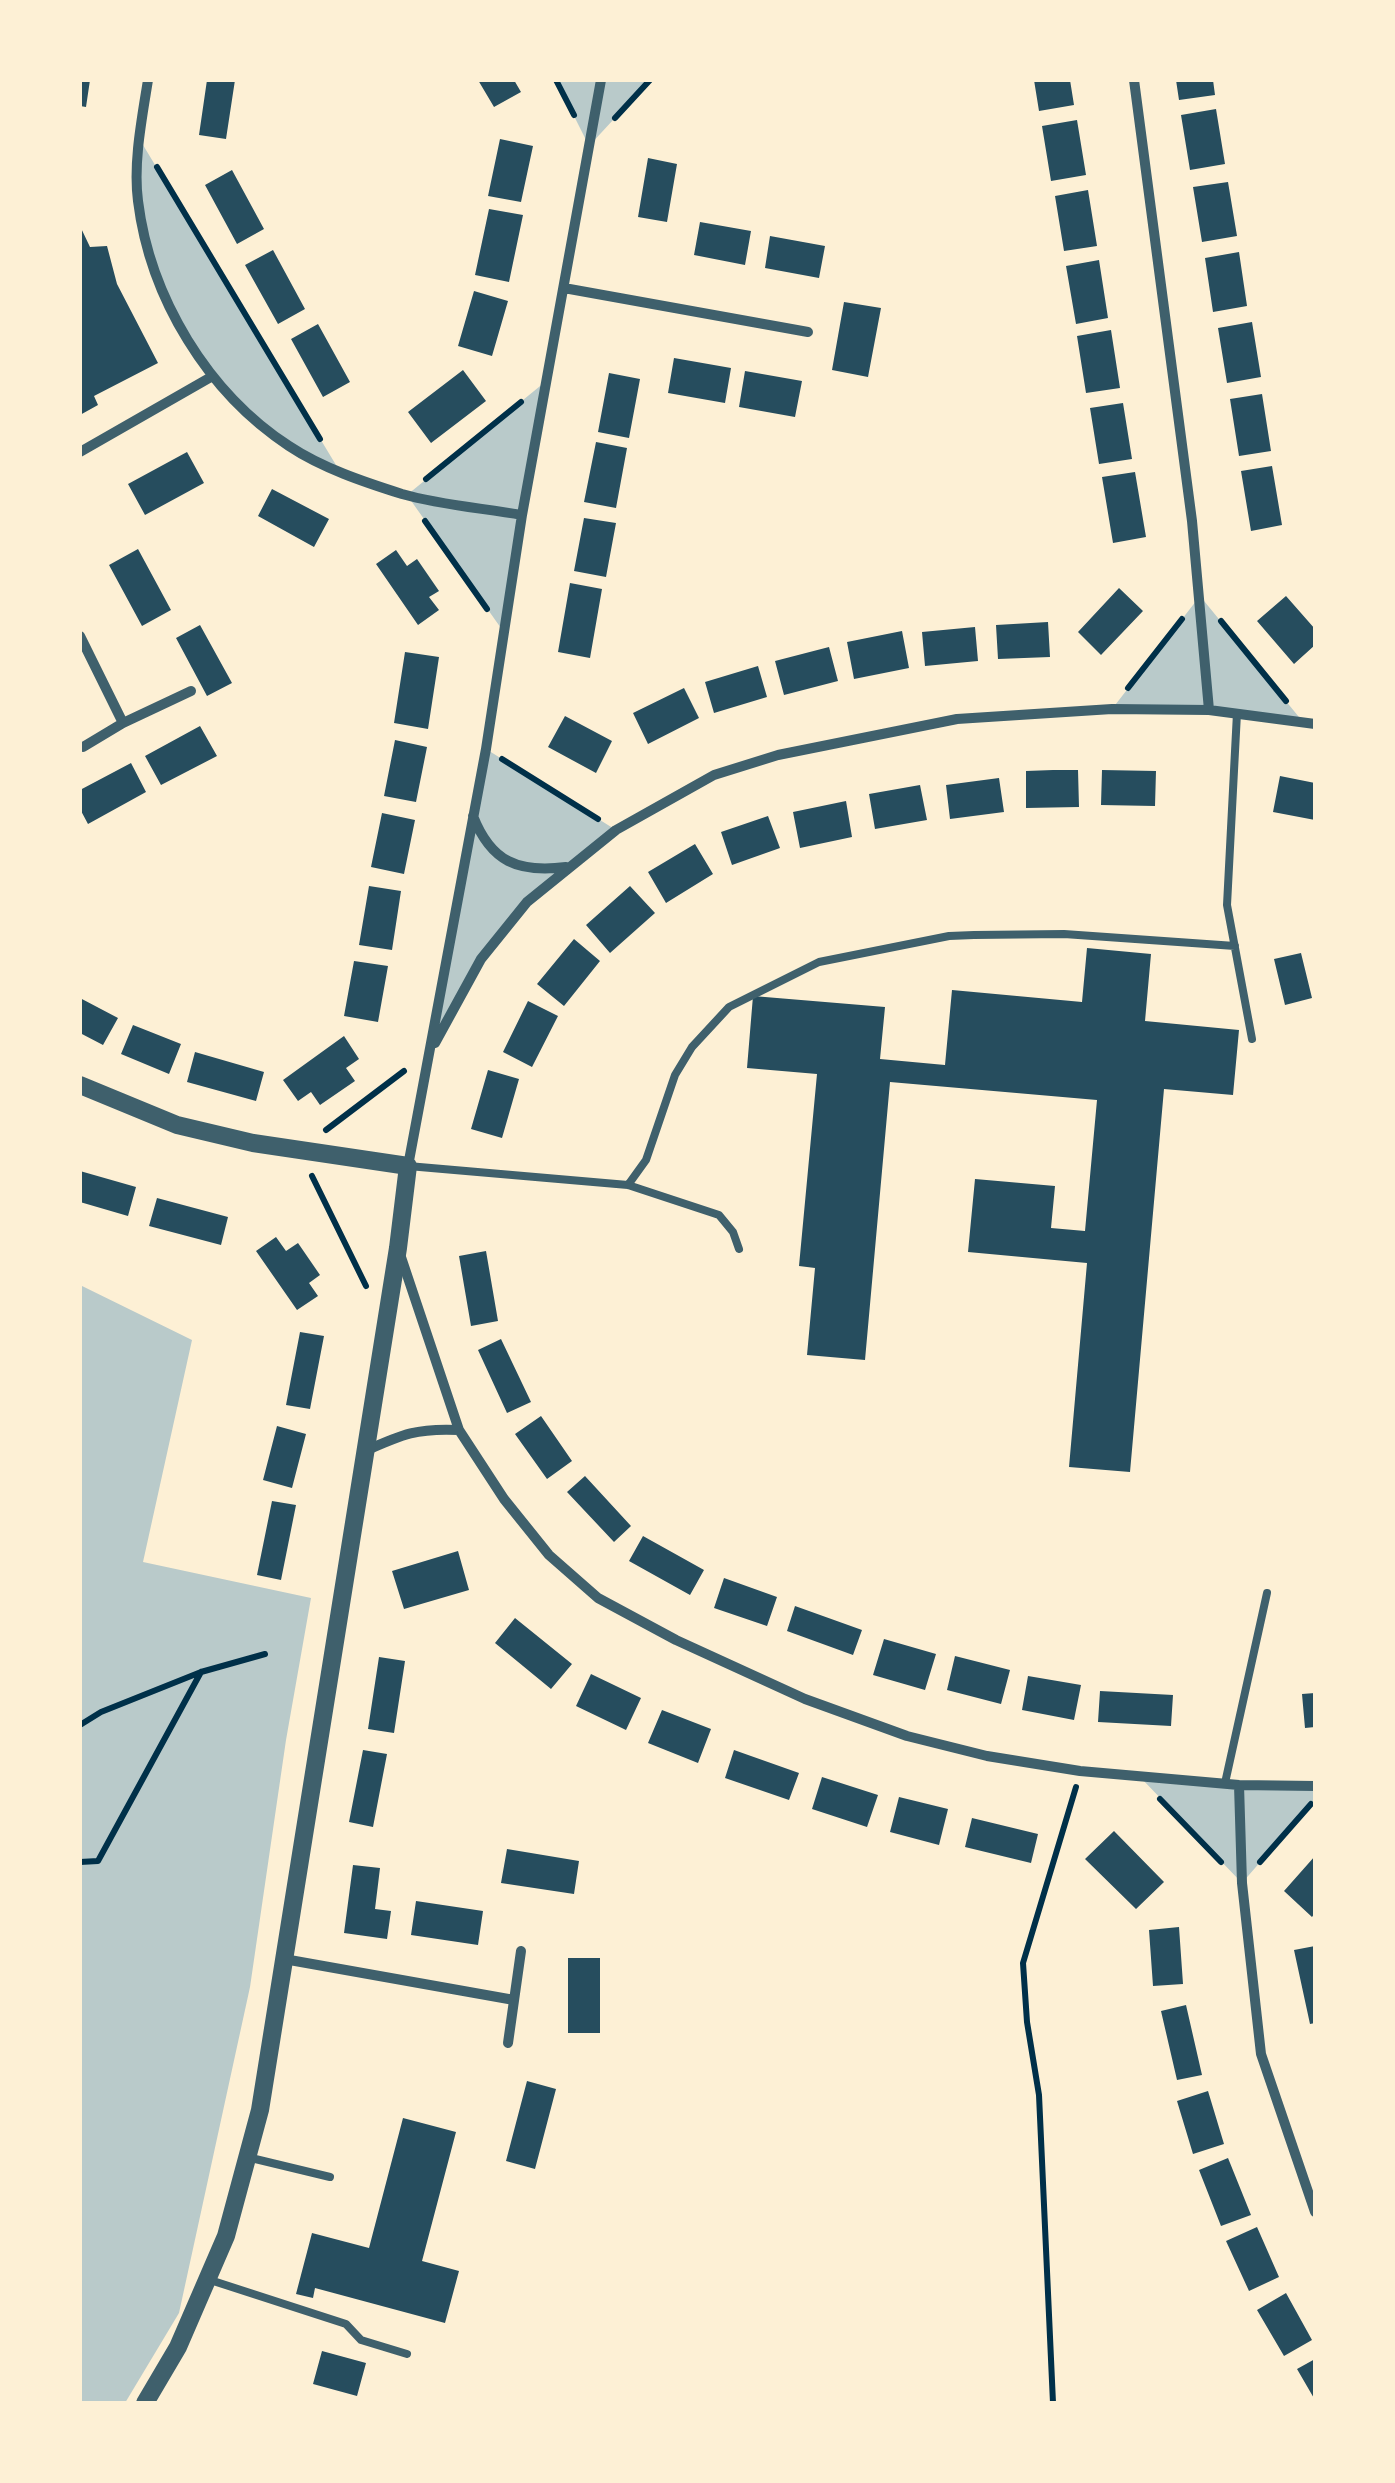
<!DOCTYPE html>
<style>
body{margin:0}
#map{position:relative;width:1395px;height:2483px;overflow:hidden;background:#fdf0d5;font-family:"IBM Plex Sans",sans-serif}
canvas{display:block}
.frame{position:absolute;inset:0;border:82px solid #fdf0d5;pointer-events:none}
</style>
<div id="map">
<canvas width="1395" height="2483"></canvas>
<div class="frame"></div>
</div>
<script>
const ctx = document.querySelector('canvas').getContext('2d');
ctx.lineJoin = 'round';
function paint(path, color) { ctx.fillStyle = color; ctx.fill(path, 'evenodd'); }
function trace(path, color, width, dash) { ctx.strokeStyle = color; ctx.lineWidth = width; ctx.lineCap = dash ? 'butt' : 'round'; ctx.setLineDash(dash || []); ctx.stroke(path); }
paint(new Path2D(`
 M556 80H650L589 146Z
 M140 140 339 470 291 448 211 377 156 274 138 200Z
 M545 382 503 631 407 495Z
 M1200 596 1303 722 1209 710 1112 709Z
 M486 749 616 830 527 902 481 959 429 1052Z
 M80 1285 192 1340 143 1562 311 1598 286 1740 250 1987 179 2313 125 2403H80Z
 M1141 1778 1315 1786V1799L1242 1883Z`), '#b9caca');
paint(new Path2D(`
 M80 80H90L86 107 80 106Z
 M207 80H235L226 139 199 135Z
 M478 80H514L521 92 494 107Z
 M1034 80H1070L1074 105 1039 111Z
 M1176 80H1213L1215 95 1179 100Z
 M1216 109 1225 164 1190 170 1181 115Z
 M1077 120 1086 175 1051 181 1042 126Z
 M500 139 533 146 521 202 488 196Z
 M648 158 677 164 667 222 638 217Z
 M232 170 264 229 237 244 205 185Z
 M1228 182 1237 236 1202 242 1193 187Z
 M1088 190 1097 246 1064 251 1055 196Z
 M489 209 523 215 509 282 475 275Z
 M700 222 751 231 745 265 694 255Z
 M80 226 90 247 107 246 117 284 158 363 94 396 98 405 80 415Z
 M770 236 825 246 819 278 765 268Z
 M273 250 305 309 278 324 245 265Z
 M1239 252 1247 306 1213 312 1205 258Z
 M1099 260 1108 318 1076 324 1066 266Z
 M474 291 508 301 492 356 458 346Z
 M844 302 881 308 868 377 832 370Z
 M1252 322 1261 377 1227 383 1218 328Z
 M318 324 350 382 323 397 291 339Z
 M1111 330 1120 388 1086 393 1077 336Z
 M674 358 731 368 725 403 668 393Z
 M463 370 486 401 431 443 408 412Z
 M745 371 802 381 795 417 739 407Z
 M609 373 640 379 629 438 598 432Z
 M1262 394 1271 451 1239 456 1230 399Z
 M1123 403 1132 459 1099 464 1090 408Z
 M596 442 627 448 616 508 584 502Z
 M187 452 204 483 145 515 128 484Z
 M1272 466 1282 525 1251 531 1241 471Z
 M1135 472 1146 537 1113 543 1102 477Z
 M272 489 329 519 314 547 258 516Z
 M584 518 616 523 606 577 574 571Z
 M138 549 171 610 142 626 109 565Z
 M396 550 407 566 417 559 439 591 429 597 439 610 418 625 376 564Z
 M570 583 602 589 590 658 558 652Z
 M1119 588 1143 611 1101 655 1078 632Z
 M1286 596 1315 629V645L1294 664 1257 621Z
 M1048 622 1050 657 998 659 996 625Z
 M200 625 232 683 207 696 176 638Z
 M975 627 978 661 925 666 922 632Z
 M902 631 909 668 854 679 847 642Z
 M829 647 838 681 784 695 775 661Z
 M405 652 439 657 428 729 394 723Z
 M758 666 767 697 714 713 705 682Z
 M684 688 699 718 648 744 633 713Z
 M565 716 612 741 596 773 548 747Z
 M200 726 217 756 161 785 145 756Z
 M395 740 427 747 416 802 384 796Z
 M131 763 146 792 88 824 80 809V790Z
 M1053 770H1078L1079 807 1026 808V771Z
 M1102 770 1156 771 1155 806 1101 805Z
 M1280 776 1315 783V820L1273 812Z
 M999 778 1004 812 950 819 946 785Z
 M920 785 927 820 875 829 869 794Z
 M846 801 852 837 800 848 793 812Z
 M382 813 415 820 404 874 371 867Z
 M768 816 780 848 732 865 721 832Z
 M695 844 713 874 666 903 648 872Z
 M369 886 401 891 392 950 359 945Z
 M630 886 655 913 610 953 586 925Z
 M574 939 600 961 564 1006 537 984Z
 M1087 948 1151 954 1145 1021 1239 1030 1233 1095 1164 1089 1130 1472 1069 1467 1087 1263 968 1252 975 1179 1055 1186 1051 1228 1085 1231 1097 1100 890 1082 865 1360 807 1355 815 1268 799 1266 817 1074 747 1068 753 996 885 1007 880 1059 945 1065 952 990 1082 1002Z
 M1301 953 1312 998 1285 1005 1274 959Z
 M354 961 388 966 378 1022 344 1016Z
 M80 998 118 1018 103 1045 80 1033Z
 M528 1001 558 1016 532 1067 503 1052Z
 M133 1025 181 1044 169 1074 121 1054Z
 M344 1036 359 1059 346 1068 355 1081 320 1105 311 1092 298 1101 283 1080Z
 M195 1052 264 1072 256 1101 187 1082Z
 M488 1070 519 1079 502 1138 471 1129Z
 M80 1171 136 1187 128 1216 80 1202Z
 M157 1198 228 1217 221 1245 149 1226Z
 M276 1237 286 1251 298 1243 320 1275 309 1283 318 1296 297 1310 256 1251Z
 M486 1251 498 1321 471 1326 459 1256Z
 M300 1332 324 1336 310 1409 286 1405Z
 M501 1339 531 1402 507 1413 478 1350Z
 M541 1416 572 1461 547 1479 515 1434Z
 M277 1426 306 1434 292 1488 263 1480Z
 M585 1476 631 1526 614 1542 567 1492Z
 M272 1501 296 1505 281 1580 257 1575Z
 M643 1536 704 1570 690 1595 629 1561Z
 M458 1551 469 1590 404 1609 392 1571Z
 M724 1578 777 1597 767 1626 714 1608Z
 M795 1606 862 1630 853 1655 787 1631Z
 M515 1618 572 1664 551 1689 495 1643Z
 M884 1639 936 1654 925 1690 873 1675Z
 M955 1656 1010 1670 1001 1704 947 1690Z
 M379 1657 405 1661 394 1733 368 1729Z
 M591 1674 641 1698 626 1730 576 1706Z
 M1028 1676 1081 1685 1074 1720 1022 1710Z
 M1100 1691 1173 1695 1171 1726 1098 1722Z
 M1315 1693V1727L1305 1728 1302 1694Z
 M662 1710 711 1729 698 1763 648 1743Z
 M363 1750 387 1754 373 1827 349 1822Z
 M734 1750 799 1773 789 1800 725 1778Z
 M822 1777 878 1795 867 1827 812 1809Z
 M899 1797 948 1809 939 1845 890 1832Z
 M972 1818 1038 1834 1031 1863 965 1847Z
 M1114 1831 1164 1882 1136 1909 1085 1859Z
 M507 1849 579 1861 574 1894 501 1883Z
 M1315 1856V1913L1312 1917 1284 1891Z
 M353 1865 380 1868 375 1909 391 1911 387 1939 344 1933Z
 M416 1901 483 1911 478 1945 411 1935Z
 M1179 1927 1183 1984 1153 1986 1149 1930Z
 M1315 1946V2023L1310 2024 1294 1950Z
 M568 1958H600V2033H568Z
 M1186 2005 1202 2075 1177 2080 1161 2011Z
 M527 2081 556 2089 535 2169 506 2161Z
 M1208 2091 1224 2144 1193 2154 1177 2101Z
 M403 2118 456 2132 422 2261 459 2271 445 2323 315 2288 313 2298 296 2294 312 2233 369 2248Z
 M1228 2158 1251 2215 1221 2226 1199 2170Z
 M1257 2227 1279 2277 1249 2291 1226 2241Z
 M1286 2293 1312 2340 1284 2356 1257 2310Z
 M322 2351 366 2363 357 2396 313 2384Z
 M1315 2359V2400L1297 2369Z`), '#264d5e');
trace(new Path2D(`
 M556 80 574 115
 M615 118 650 80
 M157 167 320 439
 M426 479 521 402
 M425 521 487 609
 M1221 621 1286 701
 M1128 688 1182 619
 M502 759 598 819
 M326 1130 404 1071
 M312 1176 366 1286
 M80 1725 101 1712 201 1672 265 1654
 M1160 1799 1221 1862
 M80 1862 98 1861 201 1672
 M1260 1862 1311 1804
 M1053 2403 1039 2095 1027 2022 1023 1963 1076 1787`), '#003049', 6);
trace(new Path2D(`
 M1237 713 1227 905 1252 1039
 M408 1166 628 1185 719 1215 733 1232 739 1249
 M628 1185 646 1160 675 1075 692 1047 729 1007 819 962 949 936 974 935 1064 934 1235 946
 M1225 1783 1267 1593
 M247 2157 330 2177
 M207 2279 346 2324 361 2340 407 2354`), '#3f606c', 8);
trace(new Path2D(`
 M148 80C142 118 133 163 138 201 150 298 208 393 289 446 322 468 364 482 402 494 440 505 482 508 522 515
 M1134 80 1192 521 1209 710
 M564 288 808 332
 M80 452 211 377
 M80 636 123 723
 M83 747 123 723 191 691
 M473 816C491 862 518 873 566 867
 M435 1043 481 959 527 902 616 830 714 775 778 755 957 719 1112 709 1209 710 1315 724
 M408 1166 486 749 522 515 601 80
 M400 1254 459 1430 504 1499 549 1555 598 1598 676 1640 805 1699 907 1736 987 1756 1080 1771 1239 1785 1315 1786
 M365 1451C403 1434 417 1428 459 1430
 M1239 1785 1242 1883 1261 2054 1315 2212
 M284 1959 514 2000
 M508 2043 521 1951`), '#3f606c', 10);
trace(new Path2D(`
 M80 1085 177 1125 253 1143 408 1166 398 1248 260 2110 226 2236 178 2347 145 2403`), '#3f606c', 18);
</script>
